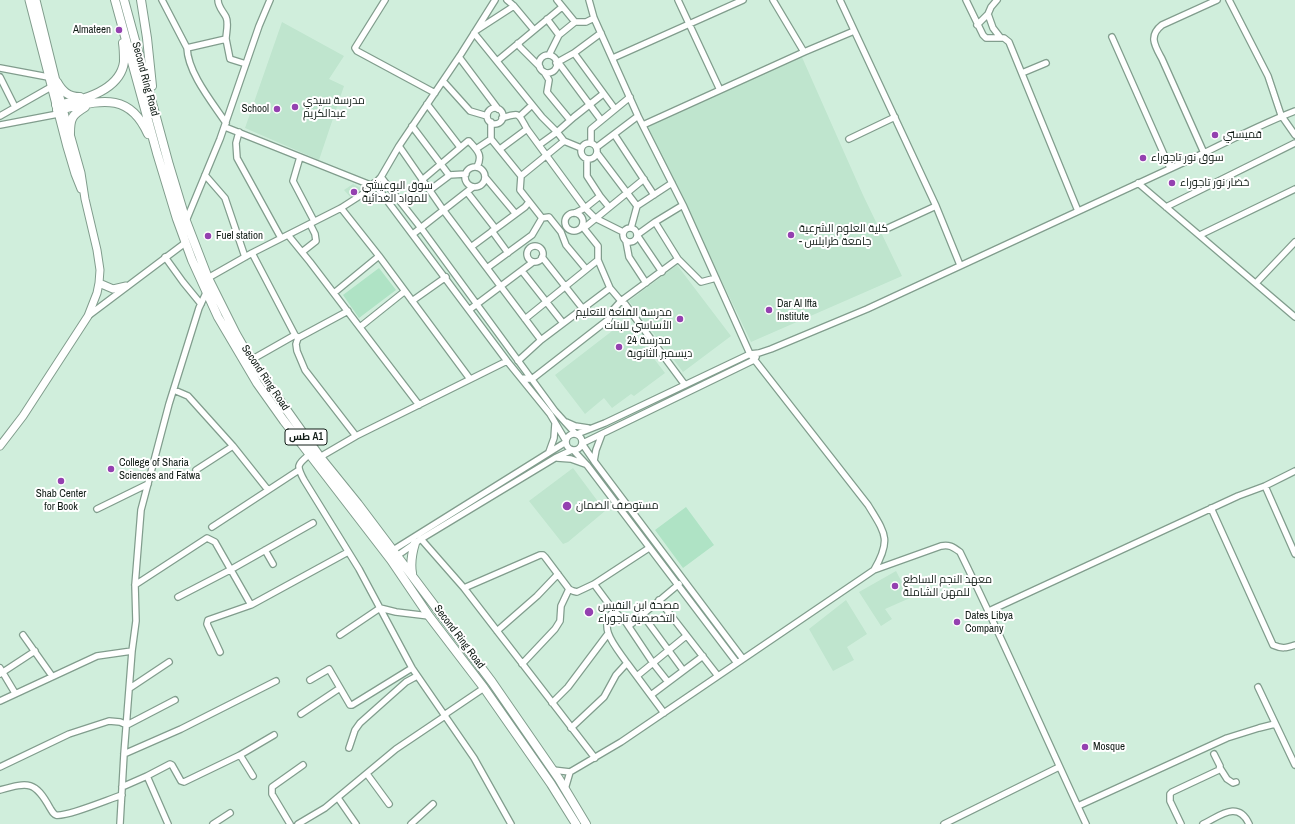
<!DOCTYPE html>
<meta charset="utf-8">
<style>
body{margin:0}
canvas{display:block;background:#d0eedc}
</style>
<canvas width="1295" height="824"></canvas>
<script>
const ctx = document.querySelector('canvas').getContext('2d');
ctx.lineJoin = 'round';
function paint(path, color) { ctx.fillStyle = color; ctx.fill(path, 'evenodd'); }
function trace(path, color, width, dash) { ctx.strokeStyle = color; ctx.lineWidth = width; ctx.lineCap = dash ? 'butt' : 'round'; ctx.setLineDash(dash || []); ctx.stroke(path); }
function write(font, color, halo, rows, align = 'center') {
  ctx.font = font + ' "Archivo Narrow",Cairo,sans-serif'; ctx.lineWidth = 4; ctx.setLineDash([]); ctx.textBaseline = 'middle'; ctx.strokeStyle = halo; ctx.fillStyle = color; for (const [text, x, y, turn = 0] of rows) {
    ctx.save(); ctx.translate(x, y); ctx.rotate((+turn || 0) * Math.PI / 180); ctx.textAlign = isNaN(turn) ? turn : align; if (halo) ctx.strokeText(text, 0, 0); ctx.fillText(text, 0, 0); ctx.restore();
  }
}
paint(new Path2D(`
 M282 22 344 56 329 79 344 86 319 160 245 128Z
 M801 55 863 195 902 276 751 342 647 125Z
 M353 184 365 190 353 200 344 190Z
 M677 265 731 336 683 372 629 301Z
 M625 321 665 373 634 396 631 394 612 408 604 398 585 414 555 375Z
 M573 468 605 511 568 542 563 544 529 501Z
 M896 571 910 598 885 609 892 619 881 626 859 592Z
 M846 600 867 634 847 647 854 660 833 671 809 629Z`), '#bfe5ce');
paint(new Path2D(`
 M379 268 396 290 359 318 343 295Z
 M686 507 714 545 683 568 655 530Z`), '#afe3c5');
const minor = new Path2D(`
 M162 0 187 48C188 73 212 102 226 123
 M218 0C218 7 223 11 226 17 229 23 226 33 226 39
 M385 0 355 48 357 51 435 93
 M507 0 514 6 534 30
 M557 0 575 22H586L594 18
 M678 0 720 90
 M773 0 804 52
 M840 0 936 206 960 265
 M966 0 983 35 986 38H1004L1009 42 1078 211
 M997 0 991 7 988 14 993 28 1000 37
 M1229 0 1268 76 1281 115 1295 135
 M547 19 559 35
 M977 25 988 14
 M477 30 514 6
 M474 33 542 117 557 132 574 117 603 94
 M601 33 574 53 615 109
 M1112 37 1170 168
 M518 43 520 47 540 67
 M187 48 226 39 230 59 246 64
 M549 55 559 35 575 22
 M539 64a9 9 0 1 1 18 0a9 9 0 1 1-18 0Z
 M459 57 498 109
 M613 58 743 0
 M497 61 562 7
 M558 62 601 120
 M556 63 574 53
 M0 68 48 77
 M544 72 549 80 547 92 570 120
 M1022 73 1046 63
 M0 77 15 107
 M443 81 470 111 487 116
 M427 104 460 147
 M487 116a8 8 0 1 1 16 0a8 8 0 1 1-16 0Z
 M0 116 51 87
 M520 116 532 105
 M502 118C520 112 518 113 527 129L585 208 595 218 623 232
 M491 122V139L521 176 520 190 542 218
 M0 125 58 114
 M643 125 804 52 854 31
 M412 126 449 175 466 174
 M225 127 373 186
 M239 132 236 143 237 158 281 238
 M614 134 654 195
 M849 139 895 117
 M591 142V129L630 97
 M581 151a8 8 0 1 1 16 0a8 8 0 1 1-16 0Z
 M539 145 557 132 564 141 581 148
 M399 146 444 211 541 340 518 361
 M597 147 638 116
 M476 149 491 139
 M500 149 527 129
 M597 153 637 206
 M1204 153 1162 59C1155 46 1148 36 1162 25L1217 0
 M300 157 293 181 314 221
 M587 159V176L600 196
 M465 177a10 10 0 1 1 20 0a10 10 0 1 1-20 0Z
 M205 175 225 198 245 257
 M521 176 564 141
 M381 177 421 228 555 411 575 433
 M485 177 515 213
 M422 180 468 141H469C478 151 483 155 477 167
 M374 183 507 361 550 414 566 441
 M1138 183 1295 317
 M430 190 450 175
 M467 192 495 228
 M1166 207 1295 143
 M341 208 379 256 470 379
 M565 222a9 9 0 1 1 18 0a9 9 0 1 1-18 0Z
 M575 213 585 208 600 196 609 207
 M542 218 549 217 561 232 566 245 586 269
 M186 221 220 139 259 26 270 0
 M655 222 637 235 662 272
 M582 226 598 246V260L610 288 621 301 625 304 685 385
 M584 228 644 179
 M631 228 637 206 672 183
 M623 235a7 7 0 1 1 14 0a7 7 0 1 1-14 0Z
 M886 229 936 206
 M492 231 508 253
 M413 234 473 187
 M288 235 310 262 419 405
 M1200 235 1295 189
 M626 241 629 257 646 283
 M527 254a8 8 0 1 1 16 0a8 8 0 1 1-16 0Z
 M471 247 525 207 529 202
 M302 252 316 241 315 234 310 224
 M252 253 295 335 298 338
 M165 257 183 282 201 304
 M542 257 583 309
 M678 259 655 222 683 205
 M487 268 532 235 542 218
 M522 271 563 323
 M208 278 252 253 341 208 369 190 381 177 399 146 461 54 495 0
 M1256 283 1295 242
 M334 293 379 256
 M412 301 446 277
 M469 310 533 262
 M348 311 298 338 296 344 297 351 305 370 356 436
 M88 316 185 243
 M525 319 598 260
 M360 327 405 291
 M541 340 610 288
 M251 360 295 335
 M521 378 532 379 609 319 611 312 621 301 678 259 701 282 716 278
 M174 390 188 396 233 446
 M566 422 575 426 588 428
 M566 442a8 8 0 1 1 16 0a8 8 0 1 1-16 0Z
 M577 434 605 423 750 354 759 353 771 349 867 309 1204 153C1234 138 1264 123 1295 111
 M583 443 754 360 756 357
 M583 445 594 461 743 659
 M574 451 587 465 737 663
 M549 452 554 438 555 424
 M310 454C297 465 296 465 304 480L359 569 412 668 474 758 511 824
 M320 457 356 436 507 361
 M557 458 571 459 585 464
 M594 461 596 450 602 434
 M196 470 233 446 268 490
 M1265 486 1295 554
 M1211 508 1273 645C1282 649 1286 648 1295 645
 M97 509 148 484
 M212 527 299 470
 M421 539 464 588 595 758
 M265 550 273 564
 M390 552 566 442
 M394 558 421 539 555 458 572 450
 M874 570 941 546C949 544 953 547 960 552 1004 642 1044 734 1086 824
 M594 584 614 611 625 621 653 663 668 682
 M135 585 207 538 215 542 251 605 348 552
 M464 588 540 555H543L545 557 569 589 573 591 577 592 594 584 649 548
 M178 597 230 570 313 523
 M659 600 718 676
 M989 611 1238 496 1265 486 1295 471
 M642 614 683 670
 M629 626 679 584
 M497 631 537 596 558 574
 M23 635 52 676
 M340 635 380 608 396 612 429 616
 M220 652 207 624 208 620 251 605
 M627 663 664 713
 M522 664 555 629 560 621 561 606 569 589
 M0 668 15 693
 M0 674 35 651
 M637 676 686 636
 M310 680 329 669 350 705H352L412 668
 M1258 687 1295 765
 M130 688 169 662
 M651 695 703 656
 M0 701 97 656 132 651
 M552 703 568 687 607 635
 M301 714 340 688
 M571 728 604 697 616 675 627 663C617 648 596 627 614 611
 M349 748 355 730 360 723 406 682 417 676
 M124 754 181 729 276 681
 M240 755 253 776
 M0 767 69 734 109 721 120 722 127 725 175 700
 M1220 768 1227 779 1233 783 1236 782
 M553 770 570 772 621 742 874 570C892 539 885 533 868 505L750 354 683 205 638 116 594 18 589 0
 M367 774 389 804
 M147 776 170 764 172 765 181 781 184 782 240 755 274 735
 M122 787 147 776 168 824
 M565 789 570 772
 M0 790C29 782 35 781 50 808 52 811 53 814 56 815 67 817 109 799 122 795
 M338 798 356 824
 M1078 806 1227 738 1259 728 1275 724
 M120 824 124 754 132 651 136 621 135 585 141 510 169 404 199 308 206 293
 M213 824 230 813
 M290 824 272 794V787L303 765
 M298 824 325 808 396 749 445 716 447 713 484 688
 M411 824 433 804
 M944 824 1059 767
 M1181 824 1170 801V794L1172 792 1219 770 1220 766 1214 754
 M1203 824C1220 816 1238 800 1249 824`);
const major = new Path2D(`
 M29 0 67 147 75 174 81 189
 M99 283 113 289 126 286
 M0 446 23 416 88 316 97 293 99 283 100 270 97 250 85 199 81 173 63 109 36 0`);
const highway = new Path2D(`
 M115 0 157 153 177 219 192 260 218 317 257 383 284 421 391 560 429 616 484 688 551 784 576 824
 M124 0 169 165 186 221 208 278 236 334 251 360 320 457 358 504 492 682 559 779 586 824
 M141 0 147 38 152 86
 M57 82C62 91 68 97 80 97
 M56 105C80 101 120 91 124 62 124 56 124 49 123 43
 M57 110C97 102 128 89 148 134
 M70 133C70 118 72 115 85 107
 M412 573C410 562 412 553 415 543`);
trace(minor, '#819d8d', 8);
trace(major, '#819d8d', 9);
trace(highway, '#819d8d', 10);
trace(minor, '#fff', 5.5);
trace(major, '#fff', 7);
trace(highway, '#fff', 8);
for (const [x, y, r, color] of [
 [119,30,4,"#9441b0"],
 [295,107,4,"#9441b0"],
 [277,109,4,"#9441b0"],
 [1215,135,4,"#9441b0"],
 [1143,158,4,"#9441b0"],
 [1172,183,4,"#9441b0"],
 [354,192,4,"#9441b0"],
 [791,235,4,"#9441b0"],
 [208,236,4,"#9441b0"],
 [769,310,4,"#9441b0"],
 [680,319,4,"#9441b0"],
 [619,347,4,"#9441b0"],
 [111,469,4,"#9441b0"],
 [61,481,4,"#9441b0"],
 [567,506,5,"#9441b0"],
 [895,586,4,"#9441b0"],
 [589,612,5,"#9441b0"],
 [957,622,4,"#9441b0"],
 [1085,747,4,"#9441b0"]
]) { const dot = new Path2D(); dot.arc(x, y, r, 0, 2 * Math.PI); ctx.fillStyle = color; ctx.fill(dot); trace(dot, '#fff', 1.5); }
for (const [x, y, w] of [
 [306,437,42]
]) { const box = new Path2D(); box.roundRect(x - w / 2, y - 8, w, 16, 3); ctx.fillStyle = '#fff'; ctx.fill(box); trace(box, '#111c16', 1); }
write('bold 10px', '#111c16', null, [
 ["طس A1",306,437]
]);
write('11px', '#111c16', '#fff', [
 ["Almateen",111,30,"right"],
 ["مدرسة سيدي",303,101],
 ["عبدالكريم",303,114],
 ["School",269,109,"right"],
 ["قميستي",1223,135],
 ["سوق نور تاجوراء",1151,158],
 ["خضار نور تاجوراء",1180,183],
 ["سوق البوعيشي",362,186],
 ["للمواد الغدائية",362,199],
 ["كلية العلوم الشرعية",799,229],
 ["- جامعة طرابلس",799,242],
 ["Fuel station",216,236],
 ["Dar Al Ifta",777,304],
 ["Institute",777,317],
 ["مدرسة القلعة للتعليم",672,313,"right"],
 ["الأساسي للبنات",672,326,"right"],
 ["مدرسة 24",627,341],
 ["ديسمبر الثانوية",627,354],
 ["College of Sharia",119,463],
 ["Sciences and Fatwa",119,476],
 ["Shab Center",61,494,"center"],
 ["for Book",61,507,"center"],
 ["مستوصف الضمان",576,506],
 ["معهد النجم الساطع",903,580],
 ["للمهن الشاملة",903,593],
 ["مصحة ابن النفيس",598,606],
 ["التخصصية تاجوراء",598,619],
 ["Dates Libya",965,616],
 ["Company",965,629],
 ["Mosque",1093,747]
], 'left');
write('11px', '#111c16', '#fff', [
 ["Second Ring Road",145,79,75],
 ["Second Ring Road",265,378,56],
 ["Second Ring Road",459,637,53]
]);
</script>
